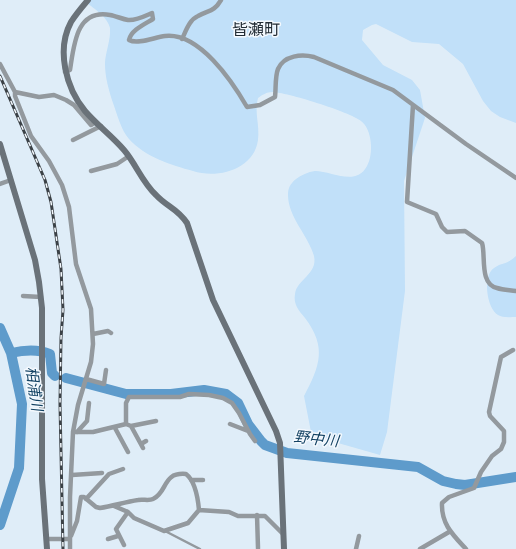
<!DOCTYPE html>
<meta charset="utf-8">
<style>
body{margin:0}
canvas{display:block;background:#dfedf8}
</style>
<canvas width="516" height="549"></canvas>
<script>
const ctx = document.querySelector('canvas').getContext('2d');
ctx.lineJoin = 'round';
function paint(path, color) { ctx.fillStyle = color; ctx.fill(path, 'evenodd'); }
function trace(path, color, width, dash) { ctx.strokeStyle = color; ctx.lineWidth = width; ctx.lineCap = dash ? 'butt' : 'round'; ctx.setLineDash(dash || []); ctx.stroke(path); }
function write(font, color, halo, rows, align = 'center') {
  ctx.font = font + ' Spectral,"Noto Sans JP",serif'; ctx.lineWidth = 3; ctx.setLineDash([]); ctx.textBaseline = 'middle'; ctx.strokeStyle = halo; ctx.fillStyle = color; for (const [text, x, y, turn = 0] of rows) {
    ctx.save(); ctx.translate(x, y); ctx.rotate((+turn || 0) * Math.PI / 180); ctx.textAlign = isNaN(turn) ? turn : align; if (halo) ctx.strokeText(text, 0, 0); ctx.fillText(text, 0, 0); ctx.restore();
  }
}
paint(new Path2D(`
 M83 0H516V123L500 117 491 111 483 101 463 64 439 44 412 42 376 24 372 25 363 30 362 40 383 65 412 80 420 90 425 118 404 181 405 291 387 432 380 455 338 443 311 432 304 396C320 366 327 347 305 318 299 311 293 304 295 294 297 279 318 274 314 256 308 235 288 217 288 195 288 188 290 184 296 179 301 175 308 172 315 171 332 171 356 187 367 166 374 154 372 129 361 121 350 112 286 92 272 92 267 92 262 95 258 98 254 112 260 125 258 140 254 170 217 179 193 171 171 165 145 157 129 139 121 130 117 114 113 103 109 91 105 77 105 64 105 53 111 40 110 28 108 17 92 7 83 0Z
 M516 256V317C511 317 502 318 498 315 487 309 482 276 494 268 502 262 507 265 516 256Z`), '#c1e0f9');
trace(new Path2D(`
 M0 328 11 353 22 404 19 468 0 525
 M11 353C24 350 38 349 50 354L52 373 55 376
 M66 378 126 394H171L204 390 226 394 238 403 248 424 261 441 265 445 287 453 418 467 443 481 456 484 465 485 516 477`), '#5e9bcb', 10);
trace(new Path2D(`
 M165 531 200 549`), '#93999e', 2.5);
trace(new Path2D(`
 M182 39C186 31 189 20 198 16 209 10 214 12 221 0
 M0 64 15 92 39 97 54 95 66 100 74 105 91 125 96 122
 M65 72 70 70C74 45 76 9 110 15 116 16 122 19 128 20 135 21 145 16 152 13L153 19C145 24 131 30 129 40 138 45 155 37 165 36 199 32 232 81 247 107L260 105 275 97C276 89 275 76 278 69 284 55 302 54 314 57L393 90 466 144 516 178
 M15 92V96L31 136 49 161 62 185 69 207 76 264 91 309 93 344 91 362 78 405 73 432 70 497V549
 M413 105 407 202 436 214 442 227 447 232 465 231 482 243C486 255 479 284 497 288 503 290 510 290 516 291
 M73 140 101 126
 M91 171 117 164 129 156
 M0 184 11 180
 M23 296 41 297
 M93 334 108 331 111 333
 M86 379 104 384 106 370
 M126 424V403L129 397H180L189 394 209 395 223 398 232 403 239 413 250 434 255 441
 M230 424 248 431
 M131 426 143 448
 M115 428 128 452
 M73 432H93L126 424 131 426 156 421
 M77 432 87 421 89 403
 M141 444 146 441
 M72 475 102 473
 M191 480H203
 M86 499 109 474 123 469
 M199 510 229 512 238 516H265L283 534
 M257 515 258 548
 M71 536 77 521 81 497H84L96 507 100 508C113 506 125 502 138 500 143 499 149 501 153 499 168 492 162 472 186 474 195 481 198 499 199 510L188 523 164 531 134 518 128 512 114 506
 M46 539H69
 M108 539 118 536
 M124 545 116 529 128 512
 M356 549 359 536
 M420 549 449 532
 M466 549C453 535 441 524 442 503L449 497 474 488 481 472 492 456 501 449 504 442V431L490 416 489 412 501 357 513 350`), '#93999e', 4.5);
trace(new Path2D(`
 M88 0C82 7 76 14 71 22 56 50 66 88 85 111 97 125 112 136 124 150 136 164 142 182 156 195 167 207 177 208 187 223L213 300 276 431 280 443 284 549
 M0 144 35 260 39 282 42 308V479L47 549`), '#6a7279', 6);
const rail = new Path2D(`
 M0 76 45 180 51 202 61 269 63 310 61 338 60 404 63 549`);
trace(rail, '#3b4146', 3);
trace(rail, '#f4f9fe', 1.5, [4.5]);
write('italic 15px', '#134263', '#f4f9fe', [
 ["相浦川",32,389,82],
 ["野中川",316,441,6]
]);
write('16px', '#222c35', '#f4f9fe', [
 ["皆瀬町",256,32]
]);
</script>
